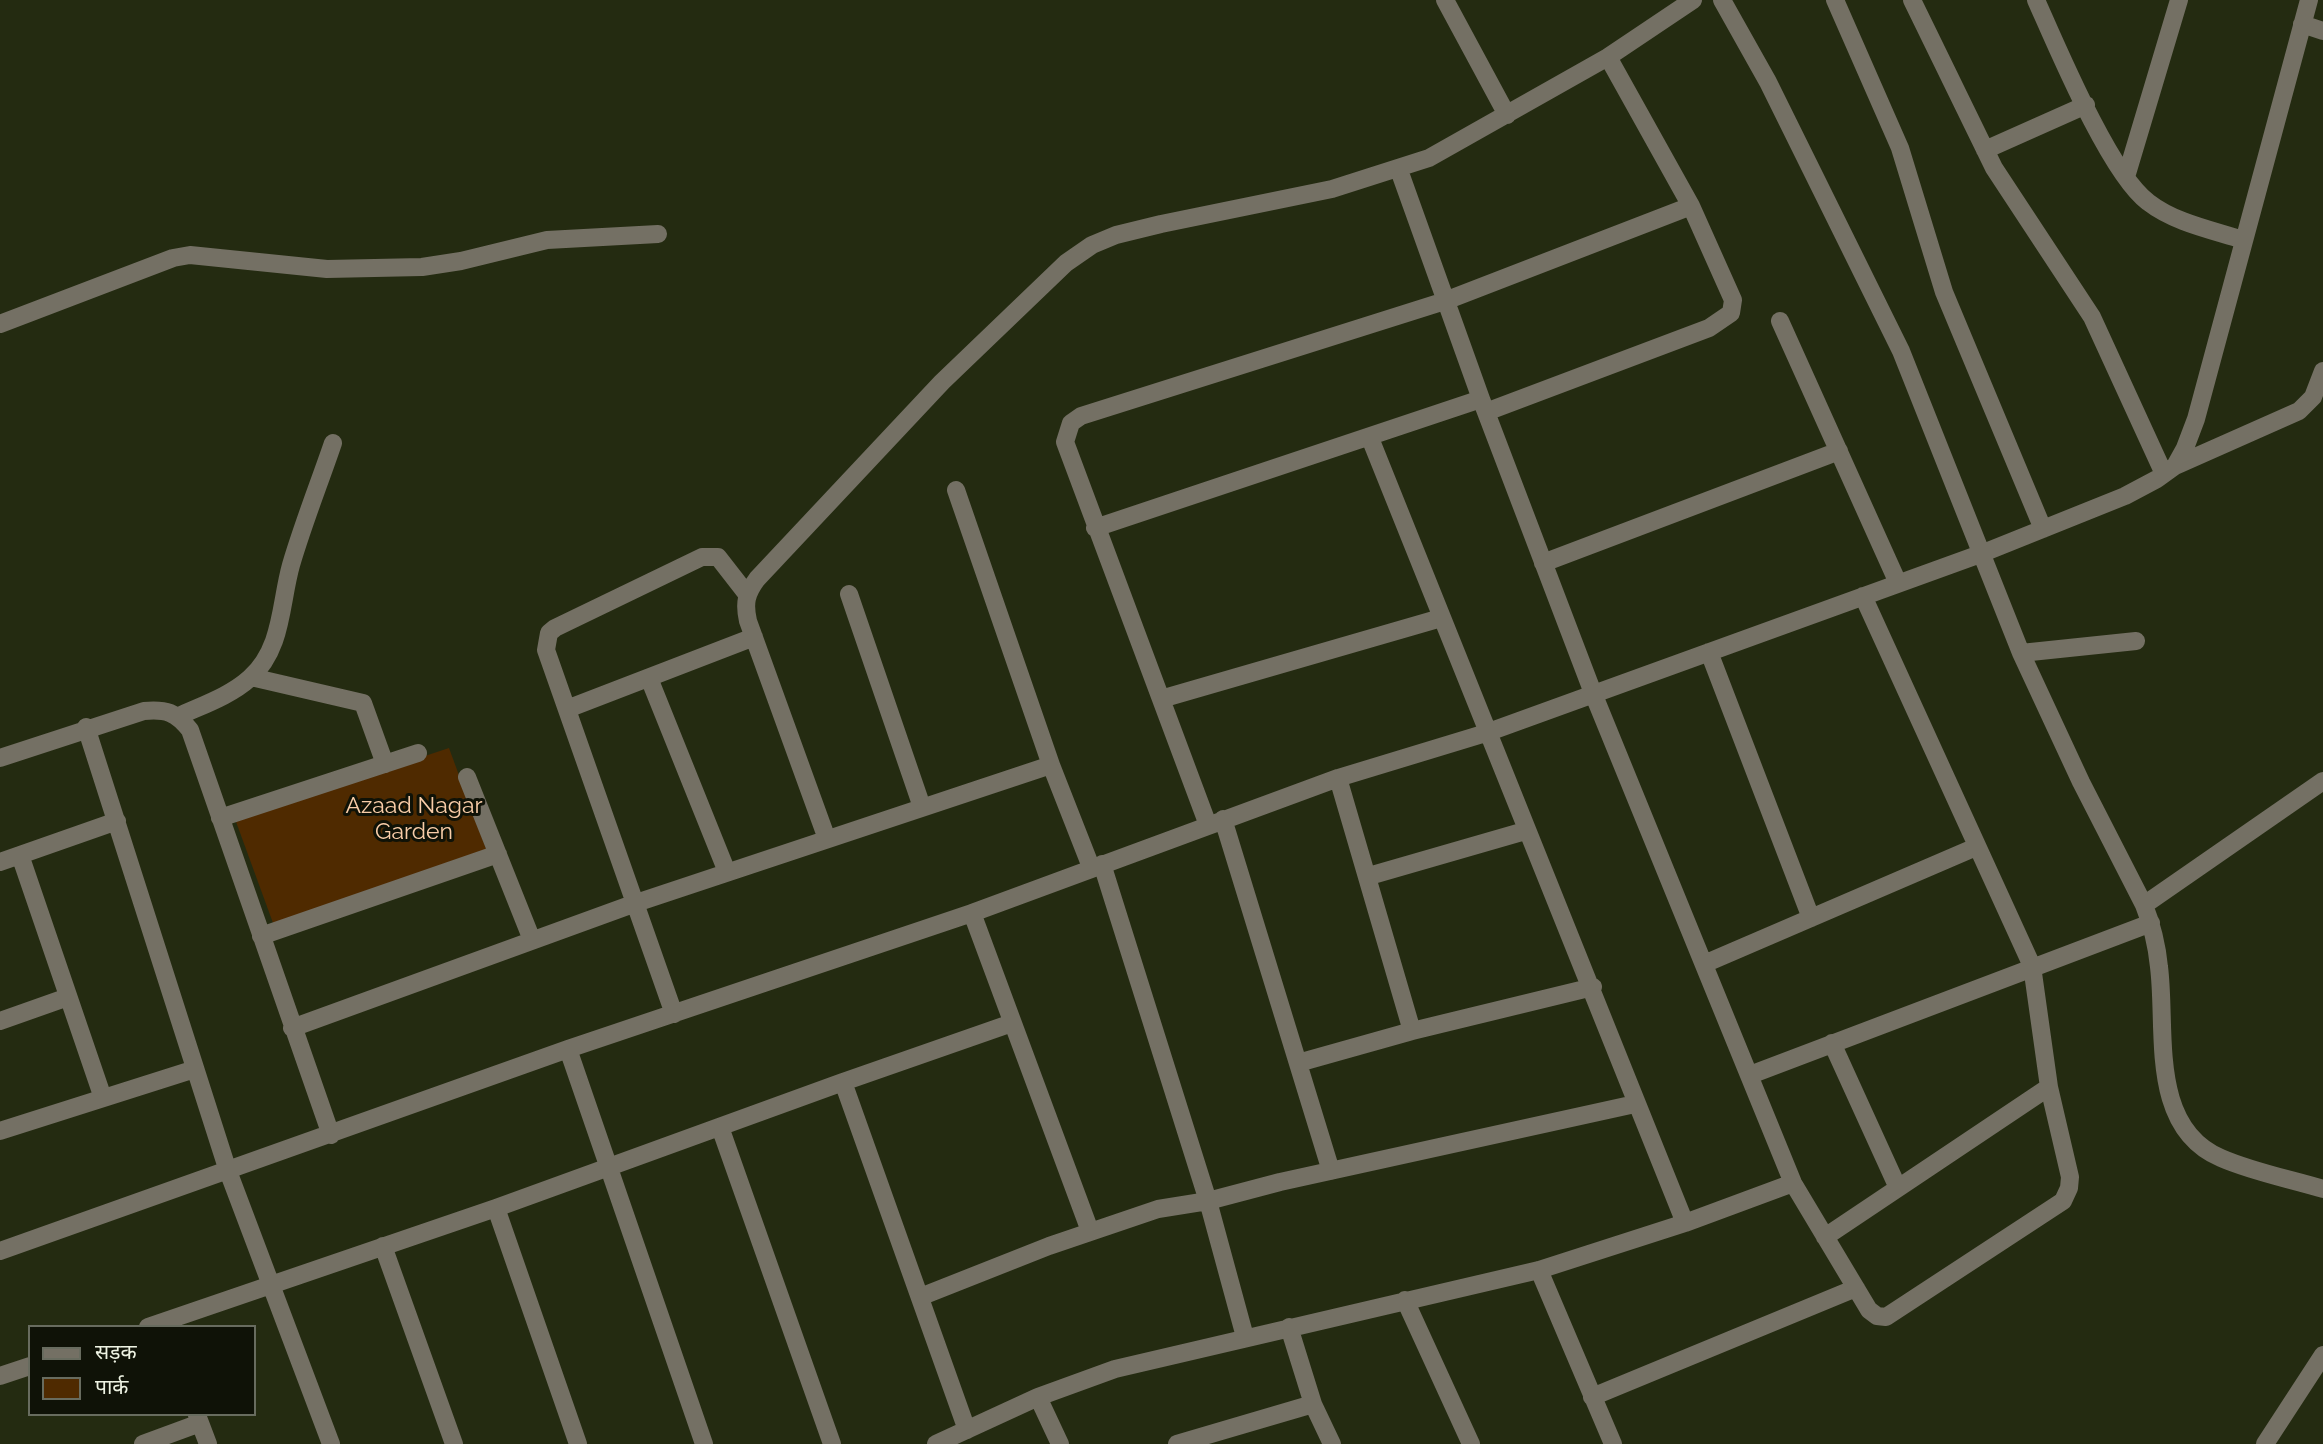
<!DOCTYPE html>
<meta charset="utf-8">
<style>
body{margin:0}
#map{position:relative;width:2323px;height:1444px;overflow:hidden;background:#242b11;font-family:Raleway,"Noto Sans Devanagari",sans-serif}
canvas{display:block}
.legend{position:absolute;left:28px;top:1325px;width:228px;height:91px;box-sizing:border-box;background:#0f1207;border:2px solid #686c5f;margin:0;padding:9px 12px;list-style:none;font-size:21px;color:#eef3e3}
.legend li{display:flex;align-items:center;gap:14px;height:35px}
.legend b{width:35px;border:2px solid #686c5f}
</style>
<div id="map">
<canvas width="2323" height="1444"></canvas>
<ul class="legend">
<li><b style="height:9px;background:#747064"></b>सड़क</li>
<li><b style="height:19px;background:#4f2a00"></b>पार्क</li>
</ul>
</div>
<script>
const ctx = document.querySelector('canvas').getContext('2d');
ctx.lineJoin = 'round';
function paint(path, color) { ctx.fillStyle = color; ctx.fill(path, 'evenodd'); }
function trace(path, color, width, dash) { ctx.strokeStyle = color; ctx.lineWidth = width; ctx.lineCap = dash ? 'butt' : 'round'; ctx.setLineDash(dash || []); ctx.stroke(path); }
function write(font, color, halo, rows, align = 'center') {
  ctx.font = font + ' Raleway,sans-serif'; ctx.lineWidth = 6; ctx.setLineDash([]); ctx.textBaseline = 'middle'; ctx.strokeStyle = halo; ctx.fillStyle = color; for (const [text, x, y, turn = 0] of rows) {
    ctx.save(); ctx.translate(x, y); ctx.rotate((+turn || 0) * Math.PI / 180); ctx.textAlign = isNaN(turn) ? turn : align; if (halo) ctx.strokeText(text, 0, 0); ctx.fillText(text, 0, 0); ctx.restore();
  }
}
paint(new Path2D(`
 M449 748 488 854 273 923 235 819Z`), '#4f2a00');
trace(new Path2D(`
 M1445 0 1507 115
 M1722 0 1768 82 1901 351 2021 653 2081 782 2144 905C2152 925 2157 946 2159 967 2167 1030 2148 1127 2221 1158 2253 1172 2290 1179 2323 1189
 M1835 0 1900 148 1944 292 2043 529
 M1912 0 1994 168 2092 317 2164 474
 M2036 0C2057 47 2110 174 2148 202 2175 223 2212 230 2243 240
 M2302 24 2323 31
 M1985 150 2086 105
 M1399 170 1481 399 1593 693 1793 1183 1869 1310 1877 1316 1886 1317 2063 1201 2069 1188 2070 1177 2049 1087 2032 966 1863 596
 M2126 177 2179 0
 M1780 321 1898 583
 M0 324 173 258 190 255 327 269 422 267 461 261 547 240 658 234
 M1486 412 1709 328 1731 313 1733 300 1691 206 1608 57
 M1370 438 1685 1223
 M2175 466 2299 411 2313 397 2323 371
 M956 490 1051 765
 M1095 528 1481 399
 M1543 563 1839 451
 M849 594 922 807
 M1709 652 1811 918
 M2021 653 2136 641
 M251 677 363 703 385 764
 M649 678 727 872
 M1161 699 1441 618
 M567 709 754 637
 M179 716C203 705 230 696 250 678 283 648 280 604 291 565 303 524 319 484 333 443
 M86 727 228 1171 331 1444
 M0 758 144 711C166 709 176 712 190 730L331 1135
 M467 777 532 940
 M1338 778 1412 1031
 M220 818 418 753
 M1223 819 1331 1171
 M1208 825 1065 442 1071 423 1081 416 1445 301 1691 206
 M827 839 748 621C744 603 746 594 757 579L942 382 1066 263 1092 245 1116 235 1161 224 1332 189 1429 158 1608 57 1693 0
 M20 855 103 1098
 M0 862 117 821
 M1102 864 1208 1201 1245 1337
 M1369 876 1525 831
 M2144 905 2323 781
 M972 913 1090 1231
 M261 936 498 854
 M1704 964 1976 847
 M674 1014 546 650 549 633 555 628 702 557H718L746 593
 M0 1021 68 997
 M292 1028 633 904 1051 765 1091 867
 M1832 1043 1898 1188
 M568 1049 704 1444
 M1298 1063 1412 1031 1593 987
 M1750 1075 2151 923
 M843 1082 1012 1023
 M720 1127 832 1444
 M0 1131 195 1069
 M496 1208 578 1444
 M1825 1237 2049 1087
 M383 1246 454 1444
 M0 1251 568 1049 972 913 1338 778 1486 733 1983 553 2125 496 2157 479 2175 466 2185 448 2196 419 2309 0
 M1539 1270 1613 1444
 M920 1297 1049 1246 1158 1209 1208 1201 1280 1182 1635 1104
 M1405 1300 1471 1444
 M148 1327 496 1208 843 1082 967 1430
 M1289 1327 1313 1404 1332 1444
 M0 1376 30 1366
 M1038 1397 1060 1444
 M1592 1397 1856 1288
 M197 1415 208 1444
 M143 1444 200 1423
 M936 1444 1038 1397 1115 1369 1539 1270 1685 1223 1793 1183
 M1177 1444 1313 1404
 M2265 1444 2323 1355`), '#747064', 18);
write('23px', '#f9cda8', '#0f1207', [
 ["Azaad Nagar",414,806],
 ["Garden",414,832]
]);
</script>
